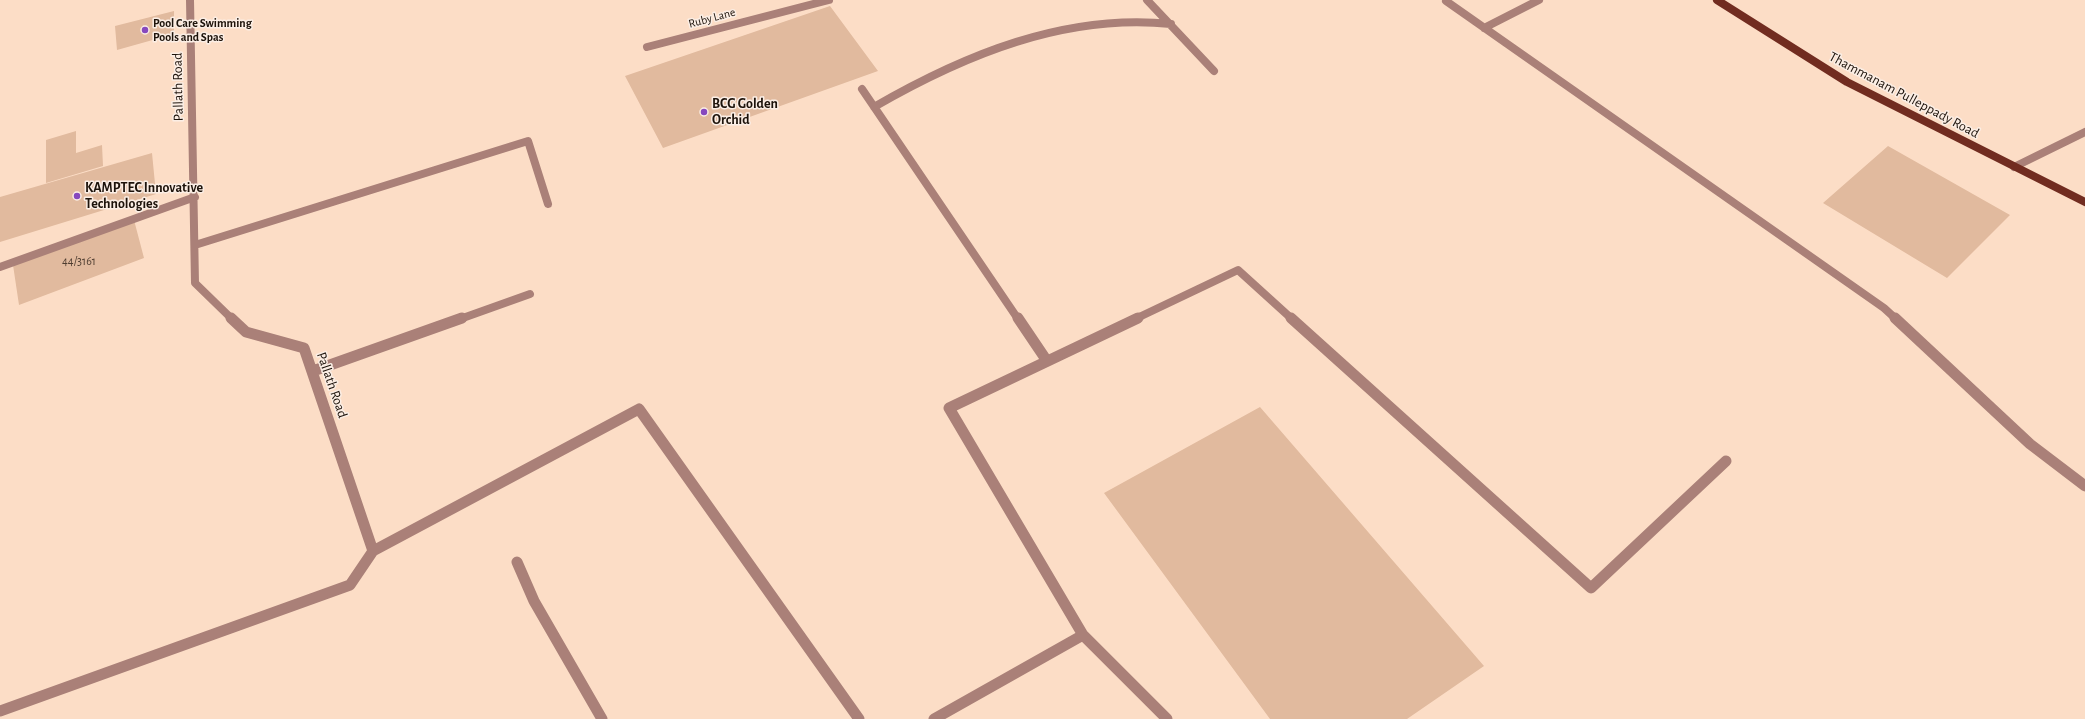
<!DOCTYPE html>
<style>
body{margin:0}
canvas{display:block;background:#fcddc6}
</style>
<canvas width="2085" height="719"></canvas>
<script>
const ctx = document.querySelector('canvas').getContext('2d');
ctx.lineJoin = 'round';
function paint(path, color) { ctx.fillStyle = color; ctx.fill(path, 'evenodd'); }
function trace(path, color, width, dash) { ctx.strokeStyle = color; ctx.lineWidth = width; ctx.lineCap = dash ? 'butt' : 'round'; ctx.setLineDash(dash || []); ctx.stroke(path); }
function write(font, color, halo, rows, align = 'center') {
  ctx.font = font + ' "Alegreya Sans",sans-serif'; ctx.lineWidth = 3; ctx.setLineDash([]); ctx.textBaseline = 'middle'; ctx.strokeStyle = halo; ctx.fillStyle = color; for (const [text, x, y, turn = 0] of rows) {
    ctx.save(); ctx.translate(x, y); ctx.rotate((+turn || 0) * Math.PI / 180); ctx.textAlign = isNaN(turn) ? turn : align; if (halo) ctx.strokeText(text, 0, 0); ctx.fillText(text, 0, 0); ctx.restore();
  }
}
paint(new Path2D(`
 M830 6 878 71 663 148 625 76Z
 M174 11V34L117 50 115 26Z
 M76 131V153L102 145 103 166 46 183V140Z
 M1888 146 2010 215 1947 278 1823 203Z
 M152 153 156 194 0 242V197Z
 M134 220 144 258 19 305 13 265Z
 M1260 407 1484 666 1407 719H1270L1104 493Z`), '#e1ba9e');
trace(new Path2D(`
 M190 0 195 283 232 319
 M1147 0 1214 71
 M1446 1 1884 308 1896 319
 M1484 28 1539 0
 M647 47 829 0
 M862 89 1018 319
 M874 107C964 55 1065 13 1171 24
 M2014 167 2085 132
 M195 245 528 141 548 204
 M0 267 195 197
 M460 319 530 294
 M1135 319 1238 270 1292 319`), '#aa8078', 8);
trace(new Path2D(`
 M231 318 246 332 304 348 373 551
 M1018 318 1047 361
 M1291 318 1591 588 1726 461
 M1895 318 2030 444 2085 486
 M313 371 462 318
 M517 562 534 601 602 719
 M1083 635 1167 719
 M0 711 350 585 373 551 639 409 859 719
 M934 719 1083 635 949 408 1138 318`), '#aa8078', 11);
trace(new Path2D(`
 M1717 0 1847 82 2085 202`), '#712c20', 8);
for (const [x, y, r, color] of [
 [145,30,4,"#8648be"],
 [704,112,4,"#8648be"],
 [77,196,4,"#8648be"]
]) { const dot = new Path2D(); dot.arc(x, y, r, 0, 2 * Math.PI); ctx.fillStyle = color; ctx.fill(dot); trace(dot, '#fbeee5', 1.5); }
write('12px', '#1d130b', '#fbeee5', [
 ["Ruby Lane",712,18,-15]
]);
write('bold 12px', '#1d130b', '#fbeee5', [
 ["Pool Care Swimming",153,23],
 ["Pools and Spas",153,37]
], 'left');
write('12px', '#4e3d30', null, [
 ["44/3161",79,261]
]);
write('14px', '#1d130b', '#fbeee5', [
 ["Pallath Road",178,87,-91],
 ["Thammanam Pulleppady Road",1904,95,28],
 ["Pallath Road",332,385,71]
]);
write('bold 14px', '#1d130b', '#fbeee5', [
 ["BCG Golden",712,104],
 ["Orchid",712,120],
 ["KAMPTEC Innovative",85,188],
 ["Technologies",85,204]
], 'left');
</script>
